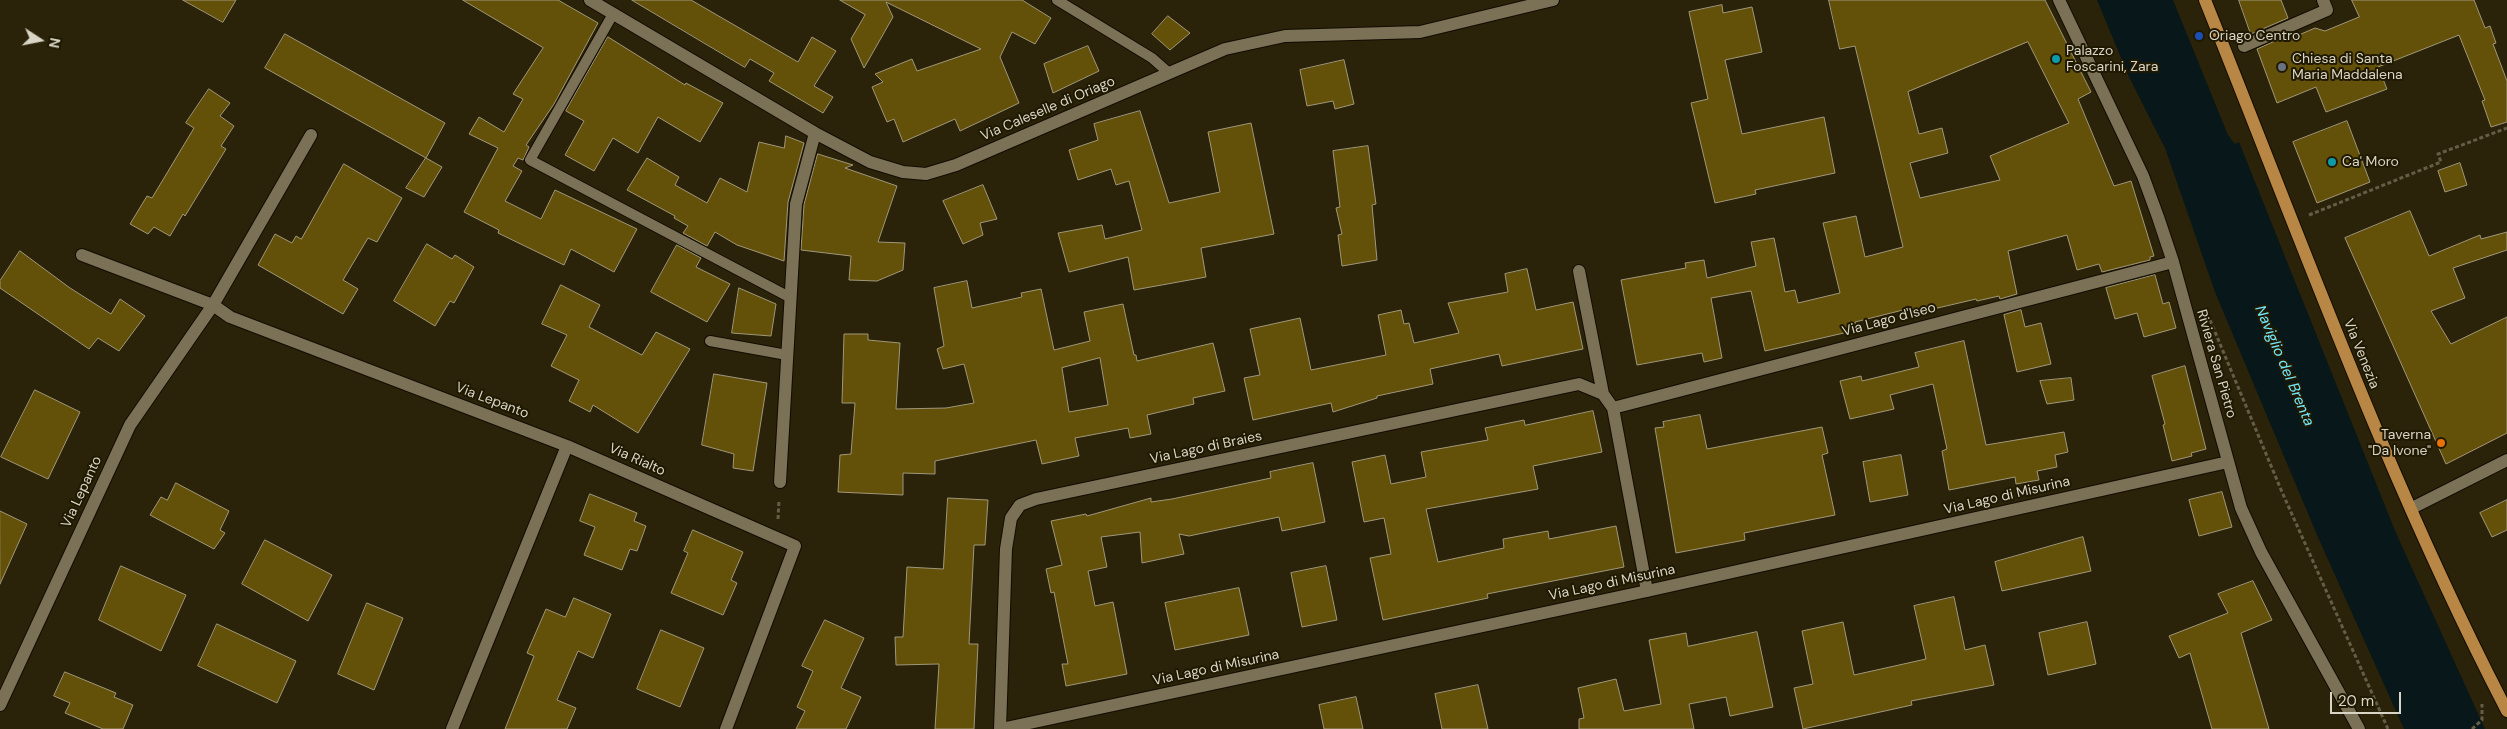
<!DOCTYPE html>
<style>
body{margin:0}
#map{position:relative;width:2507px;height:729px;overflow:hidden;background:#2a2309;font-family:"DM Sans",sans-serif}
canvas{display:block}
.north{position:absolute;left:15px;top:15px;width:50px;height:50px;-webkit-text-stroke:4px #201901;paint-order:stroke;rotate:101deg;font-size:14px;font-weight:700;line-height:20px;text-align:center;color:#d9d5c6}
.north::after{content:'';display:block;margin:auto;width:18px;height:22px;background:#d9d5c6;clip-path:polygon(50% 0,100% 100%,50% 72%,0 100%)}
.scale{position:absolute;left:2330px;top:692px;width:71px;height:22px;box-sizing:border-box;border:2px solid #d9d5c6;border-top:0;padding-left:6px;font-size:15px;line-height:18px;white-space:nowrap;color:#d9d5c6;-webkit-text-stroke:4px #201901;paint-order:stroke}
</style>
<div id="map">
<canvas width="2507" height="729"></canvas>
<div class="north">N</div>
<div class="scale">20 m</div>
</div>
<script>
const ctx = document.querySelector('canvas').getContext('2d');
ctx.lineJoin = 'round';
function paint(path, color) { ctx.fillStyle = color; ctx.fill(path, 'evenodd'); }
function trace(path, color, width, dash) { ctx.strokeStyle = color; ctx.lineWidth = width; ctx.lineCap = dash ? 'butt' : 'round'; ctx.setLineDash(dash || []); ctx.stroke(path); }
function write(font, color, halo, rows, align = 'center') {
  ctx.font = font + ' "DM Sans",sans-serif'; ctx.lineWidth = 4; ctx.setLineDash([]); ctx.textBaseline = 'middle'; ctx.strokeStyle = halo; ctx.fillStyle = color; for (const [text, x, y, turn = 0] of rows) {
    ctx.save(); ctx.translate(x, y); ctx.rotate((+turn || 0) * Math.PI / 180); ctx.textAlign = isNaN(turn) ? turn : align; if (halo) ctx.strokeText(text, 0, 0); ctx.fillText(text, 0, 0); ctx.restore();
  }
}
paint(new Path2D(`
 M2097 0H2173L2228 135 2235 144 2239 142 2396 533 2485 729H2404L2317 535 2215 292 2165 148 2129 77Z`), '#081719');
const building = new Path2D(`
 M183 0H236L223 22Z
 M463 0H558L598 23 554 104 526 145 529 147 523 160 518 158 513 166 522 171 505 201 541 219 555 190 637 229 614 272 571 249 564 265 498 233 499 230 464 212 498 148 469 134 479 117 504 132 523 99 513 94 543 48Z
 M632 0H691L798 62 812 37 836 51 814 86 833 97 823 113 769 81 774 73 750 59 745 67Z
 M840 0H1022L1051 18 1035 44 1012 32 1000 57 1019 103 960 131 955 119 903 142 894 119 887 122 872 87 883 82 875 74 912 59 917 71 981 49 886 2 893 17 864 68 851 39 865 15Z
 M1829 0H2045L2091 92 2078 99 2114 186 2131 181 2154 256 2150 257V260L2102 272 2099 264 2077 270 2067 235 2008 251 2017 294 2000 299 1999 296 1977 301 1976 299 1912 314 1911 308 1855 322 1857 330 1765 351 1751 291 1711 298 1722 358 1704 362 1702 353 1637 365 1621 280 1686 268 1685 263 1704 260 1707 278 1756 266 1751 242 1774 238 1785 292 1795 290 1798 303 1840 293 1823 223 1856 216 1865 257 1903 247 1855 46 1840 49ZM2028 42 2069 123 1990 156 2000 180 1920 198 1910 163 1948 153 1942 128 1919 134 1908 92Z
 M2239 0H2281L2288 18 2251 34Z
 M2352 0H2474L2485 28 2490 26 2496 43 2493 44 2507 81V122L2491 127 2482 101 2485 100 2459 35 2378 67 2387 89 2326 112 2316 87 2277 103 2257 49 2293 33 2294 37 2315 28 2325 31 2359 17Z
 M1722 5 1723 13 1752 7 1762 52 1725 60 1742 134 1824 117 1835 173 1755 190 1756 194 1715 203 1691 103 1708 99 1689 12Z
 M1168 16 1190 33 1170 50 1152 34Z
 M285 34 445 123 426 158 265 68Z
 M608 37 685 85 686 83 723 103 700 142 658 117 638 153 613 138 594 171 565 155 584 121 566 111Z
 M1088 46 1099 71 1053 93 1044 64Z
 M1344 60 1354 104 1335 109 1333 101 1307 106 1300 70Z
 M209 89 230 103 220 116 234 126 221 146 226 149 185 216 183 214 170 236 154 227 148 234 130 224 147 196 152 198 194 128 186 123Z
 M1140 111 1169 203 1220 192 1208 132 1251 123 1274 234 1201 248 1206 277 1134 290 1128 257 1069 272 1058 233 1102 225 1105 239 1142 230 1129 181 1116 185 1111 169 1078 180 1069 150 1098 140 1094 124Z
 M2347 121 2370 182 2317 203 2293 142Z
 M786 136 804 143 788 202 784 261 737 245 715 232 707 246 683 233 688 226 674 218 675 216 627 190 647 158 679 177 675 185 707 203 720 178 747 192 759 142 784 148Z
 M1368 146 1376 204 1372 205 1377 260 1342 266 1338 235 1342 234 1336 208 1340 207 1333 151Z
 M818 154 853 165 845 168 897 186 878 242 905 243 903 270 877 281 849 280 851 256 801 250 804 205Z
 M426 158 442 167 424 197 406 188Z
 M2460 163 2467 185 2445 192 2438 171Z
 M344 164 402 198 377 242 368 238 343 280 358 289 343 314 258 265 275 234 292 243 296 236 301 239Z
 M983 185 997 219 980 223 983 235 963 244 943 201Z
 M2410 211 2429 256 2480 235 2481 239 2507 232V250L2453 268 2465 298 2431 311 2451 344 2507 317V433L2446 464 2345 238Z
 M427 244 452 259 455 255 474 267 454 303 450 301 435 326 394 301Z
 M677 245 701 258 696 267 730 284 707 322 651 292Z
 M20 251 70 288 111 314 120 299 145 316 119 351 98 338 89 349 0 288V281Z
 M1527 269 1536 310 1573 302 1583 349 1502 366 1499 354 1430 369 1433 384 1377 396V398L1333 412 1331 403 1253 420 1244 378 1260 375 1250 329 1300 318 1311 370 1386 355 1378 315 1401 310 1404 324 1409 323 1414 343 1459 333 1448 303 1508 292 1505 274Z
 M2155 275 2163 304 2169 302 2176 328 2144 337 2137 313 2115 319 2106 288Z
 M967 281 972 308 1022 297 1021 293 1041 289 1054 350 1090 341 1084 312 1123 304 1134 355H1136L1137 361 1213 343 1225 391 1193 398 1194 404 1147 415 1151 434 1130 438 1128 428 1075 438 1079 456 1042 464 1036 440 935 461V474L903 473V495L838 492 840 455 851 454 855 403H842L844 334H868V340L900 343 896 409 946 408 974 403 964 364 943 369 937 349 944 346 934 288ZM1100 358 1108 405 1069 412 1062 368Z
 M561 285 600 305 589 327 642 355 656 332 690 349 638 433 593 405 590 412 569 401 579 380 551 366 567 335 542 324Z
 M739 288 776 304 771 336 732 333Z
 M2021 310 2025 327 2041 323 2051 364 2017 372 2004 315Z
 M1964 341 1986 445 2064 432 2068 452 2055 455 2057 467 2037 471 2039 480 2016 484 2015 477 1949 490 1942 451 1947 449 1933 384 1890 395 1894 409 1850 419 1840 381 1861 376 1862 381 1919 367 1915 353Z
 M2185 366 2206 449 2191 453 2192 456 2172 461 2163 425 2165 424 2152 376Z
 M714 374 767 383 753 471 733 468 734 454 702 445Z
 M2071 378 2074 400 2047 404 2040 381Z
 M35 390 80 412 48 479 1 457Z
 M1593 411 1602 452 1533 466 1538 489 1426 509 1438 562 1504 548 1503 539 1548 531 1549 539 1616 526 1624 567 1487 594 1488 598 1383 620 1370 558 1391 554 1384 518 1364 522 1352 462 1385 455 1391 484 1426 477 1421 452 1488 440 1485 428 1524 420 1525 425Z
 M1700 415 1707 449 1822 427 1828 453 1822 455 1835 515 1744 533 1745 540 1676 553 1655 428 1664 427 1663 422Z
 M1901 455 1908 495 1870 502 1863 462Z
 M1313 463 1325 522 1282 531 1279 517 1189 536 1179 534 1184 554 1142 563 1140 532 1101 537 1107 567 1088 571 1095 606 1113 602 1127 674 1066 686 1062 664H1068L1054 592 1051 593 1046 569 1062 565 1051 521 1086 514 1087 516 1151 498V502L1172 499 1271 478 1270 472Z
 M176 483 229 511 220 530 225 533 214 549 150 515 161 497 167 500Z
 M2222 492 2232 527 2199 536 2189 500Z
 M590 494 637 513 634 521 646 526 637 551 630 549 622 570 584 555 595 527 580 521Z
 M948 498 988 500 985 545H974L969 644H978L974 729H935L939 664 896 665 895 637H903L907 567 943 569Z
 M2507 500V530L2492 537 2480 513Z
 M0 511 27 524 0 584Z
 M693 530 743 552 731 580 737 583 723 615 671 593 688 553 684 551Z
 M2083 537 2091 571 2002 591 1995 562Z
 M265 540 332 575 308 621 242 584Z
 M121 566 186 595 161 651 99 620Z
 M1326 566 1337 620 1302 627 1291 573Z
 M2253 581 2272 620 2241 633 2269 729H2212L2190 653 2179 658 2169 636 2228 613 2218 594Z
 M1239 588 1249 635 1175 650 1165 603Z
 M1954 597 1965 650 1985 645 1994 685 1911 701 1912 705 1803 729 1794 688 1813 684 1802 631 1843 622 1854 675 1926 659 1914 606Z
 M574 598 611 614 593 658 578 651 557 700 576 708 567 729H505L534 656 527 653 546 609 565 617Z
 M367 603 403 618 374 690 338 674Z
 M825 620 864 638 841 688 861 697 846 729H796L805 711 797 707 813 671 802 666Z
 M2087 622 2096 664 2048 675 2039 633Z
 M217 624 296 661 277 703 198 666Z
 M661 630 704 648 680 707 637 689Z
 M1757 632 1773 707 1730 716 1726 697 1689 704 1694 729H1579V719L1584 718 1578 688 1616 679 1624 711 1661 704 1649 640 1686 633 1688 646Z
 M65 672 116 693 114 697 133 705 123 729H103L65 713 70 703 54 696Z
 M1478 685 1488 729H1442L1435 694Z
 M1356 697 1363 729H1324L1319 705Z`);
paint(building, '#63510a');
trace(building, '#a0977a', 1);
const service = new Path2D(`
 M1057 0 1152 58 1169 73
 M613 14 530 160 791 298
 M710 341 787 355`);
const pedestrian = new Path2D(`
 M2244 46 2327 10 2323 0`);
const minor = new Path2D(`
 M590 0 815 133 870 162 903 172 926 174 956 165 1225 49 1285 36 1420 32 1553 0
 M2059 0 2143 176 2158 217 2173 262 2241 508 2261 552 2359 729
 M82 255 213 305 230 317 567 446 795 546 726 729
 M1579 271 1603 394
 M1613 408 2173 262
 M780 482 796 204 815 133
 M2412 508 2507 460
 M0 705 130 425 213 305 311 135
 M452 729 567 446
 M1000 729 1006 549 1011 518 1020 505 1036 499 1579 384 1603 394 1613 408 1647 591
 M1001 729 1647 591 2228 462`);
const primary = new Path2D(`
 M2205 0C2301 239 2388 482 2507 711`);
trace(service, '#130c00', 12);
trace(pedestrian, '#130c00', 14);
trace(minor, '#130c00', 14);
trace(primary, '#130c00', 14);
trace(new Path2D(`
 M2309 215 2441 162 2438 154 2507 128
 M2210 320 2282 492 2388 729
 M778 519 779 500
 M2472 729 2482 720V704`), '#645e48', 3, [4, 2.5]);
trace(service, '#7a7156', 10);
trace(pedestrian, '#7a7156', 12);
trace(minor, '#7a7156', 12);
trace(primary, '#b88645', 12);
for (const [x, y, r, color] of [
 [2199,36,5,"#1a4fb4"],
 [2056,59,5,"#0f9aa8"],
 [2282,67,5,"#6b7280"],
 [2332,162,5,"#0f9aa8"],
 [2441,443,5,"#e8710a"]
]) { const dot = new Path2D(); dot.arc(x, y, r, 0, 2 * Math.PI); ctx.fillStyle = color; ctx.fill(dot); trace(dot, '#201901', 2); }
write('14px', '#d9d5c6', '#201901', [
 ["Oriago Centro",2209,36],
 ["Palazzo",2066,51],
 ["Foscarini, Zara",2066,67],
 ["Chiesa di Santa",2292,59],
 ["Maria Maddalena",2292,75],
 ["Ca' Moro",2342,162],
 ["Taverna",2431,435,"right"],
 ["\"Da Ivone\"",2431,451,"right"]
], 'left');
write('14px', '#d9d5c6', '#201901', [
 ["Via Caleselle di Oriago",1048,109,-23],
 ["Via Lago d'Iseo",1889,320,-15],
 ["Via Venezia",2361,354,68],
 ["Riviera San Pietro",2216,364,74],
 ["Via Lepanto",492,401,21],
 ["Via Lago di Braies",1206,448,-12],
 ["Via Rialto",637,460,24],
 ["Via Lepanto",82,492,-65],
 ["Via Lago di Misurina",2007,496,-13],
 ["Via Lago di Misurina",1612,583,-12],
 ["Via Lago di Misurina",1216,668,-12]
]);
write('italic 15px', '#72e8fd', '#201901', [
 ["Naviglio del Brenta",2284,366,67]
]);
</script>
